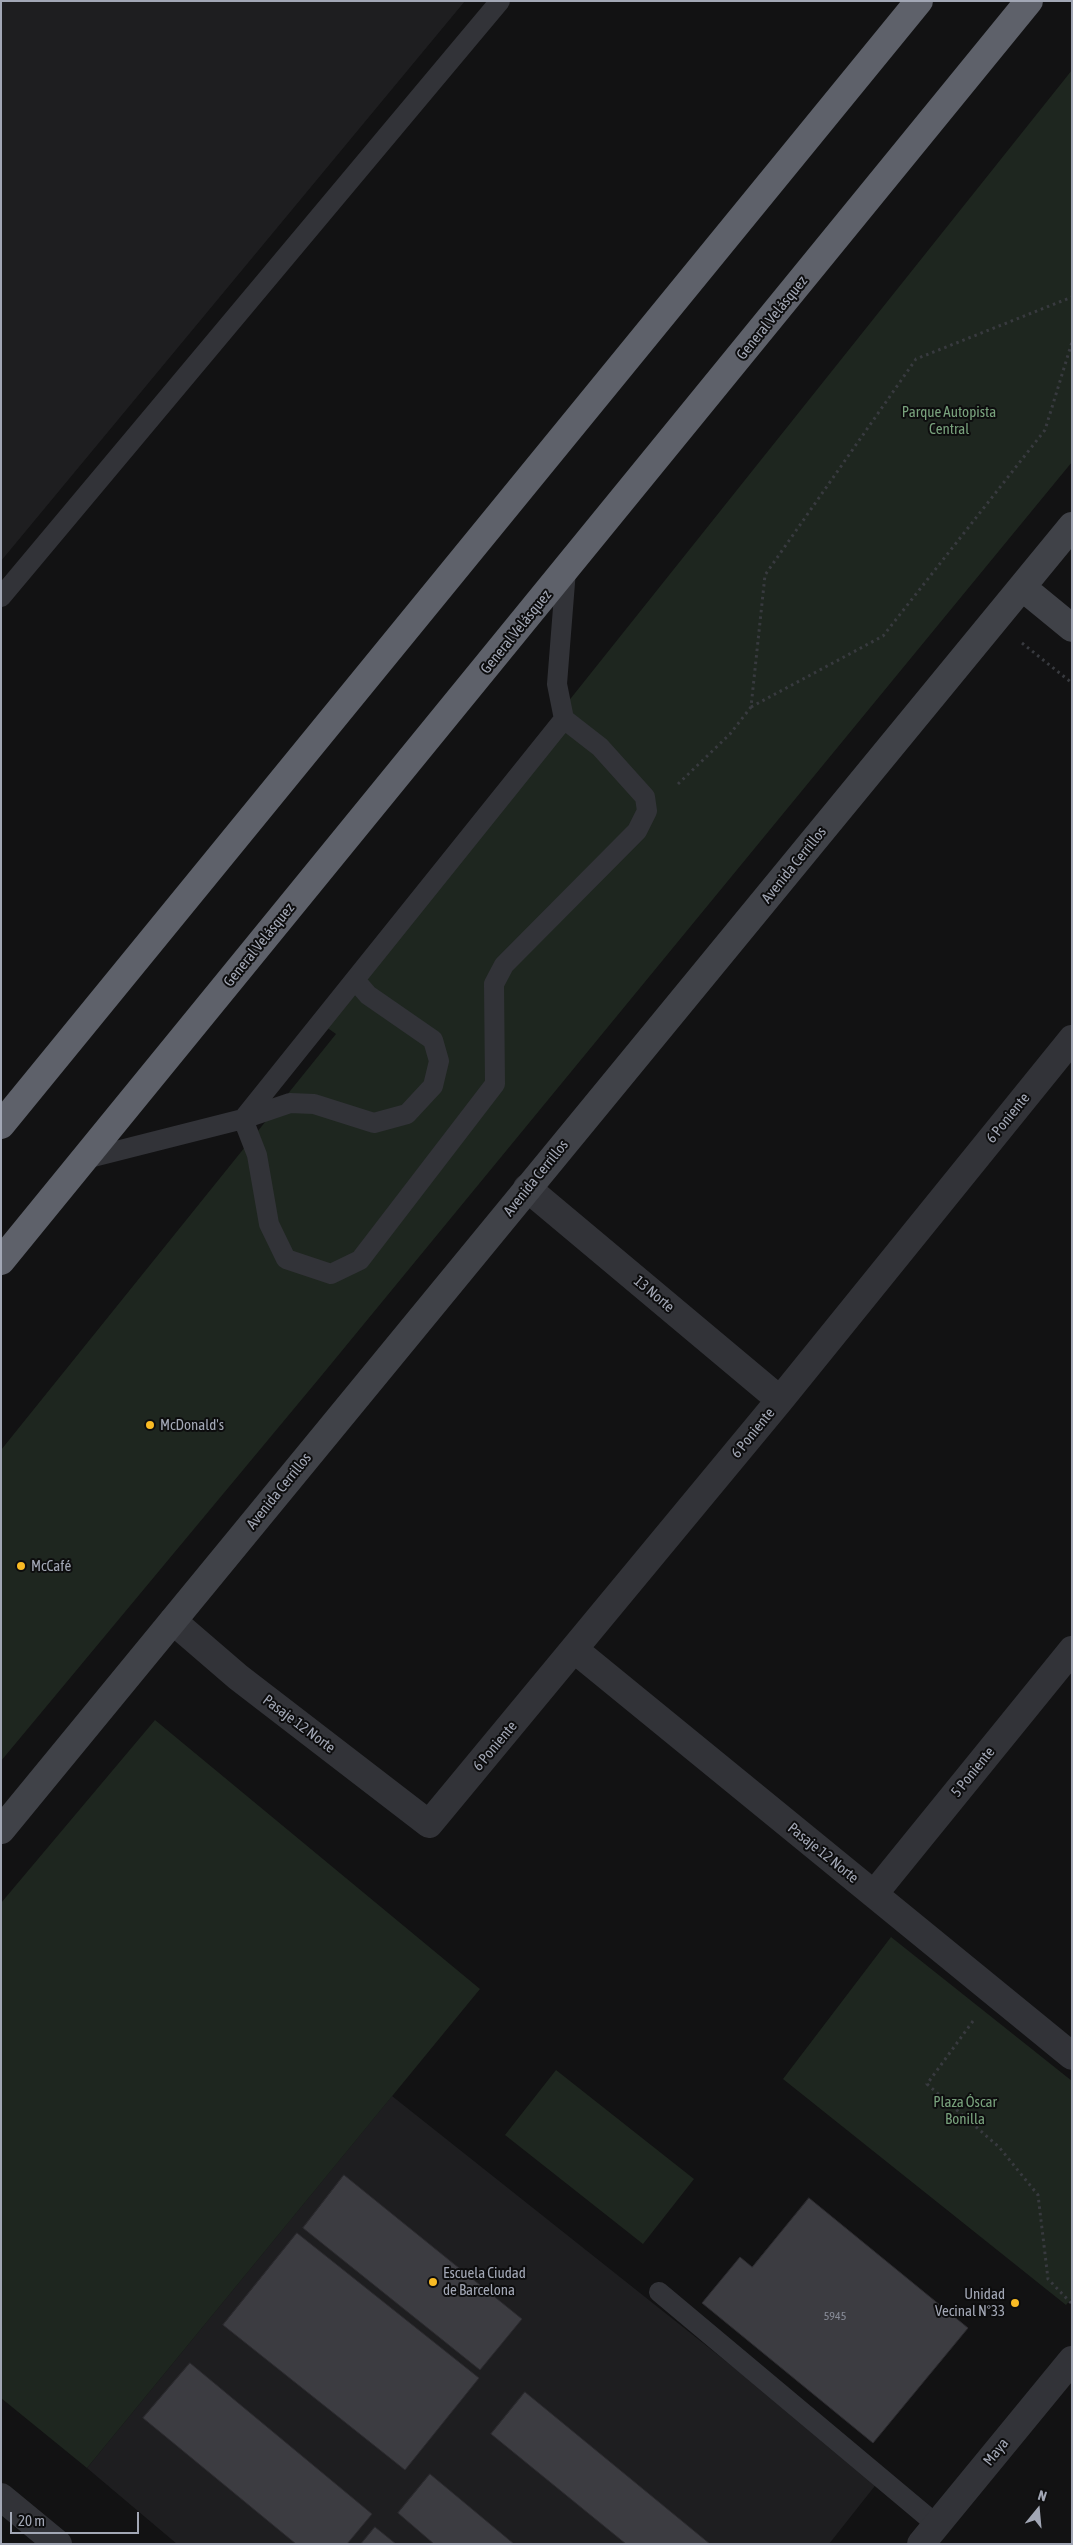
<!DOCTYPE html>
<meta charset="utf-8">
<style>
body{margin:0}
#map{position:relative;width:1073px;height:2545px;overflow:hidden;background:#121213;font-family:"Asap Condensed",sans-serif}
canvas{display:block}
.frame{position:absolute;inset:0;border:2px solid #a2a7b5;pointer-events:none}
.north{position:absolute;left:1013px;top:2485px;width:50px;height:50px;-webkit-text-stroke:4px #0d0d0e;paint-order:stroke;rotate:17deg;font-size:14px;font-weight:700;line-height:20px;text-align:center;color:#a2a7b5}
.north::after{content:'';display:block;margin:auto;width:18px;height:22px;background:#a2a7b5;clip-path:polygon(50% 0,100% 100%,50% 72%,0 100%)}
.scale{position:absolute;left:10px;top:2512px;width:129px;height:22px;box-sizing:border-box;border:2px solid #a2a7b5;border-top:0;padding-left:6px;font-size:15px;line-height:18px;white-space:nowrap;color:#a2a7b5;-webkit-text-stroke:4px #0d0d0e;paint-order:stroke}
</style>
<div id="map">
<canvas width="1073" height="2545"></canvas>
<div class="frame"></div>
<div class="north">N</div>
<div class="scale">20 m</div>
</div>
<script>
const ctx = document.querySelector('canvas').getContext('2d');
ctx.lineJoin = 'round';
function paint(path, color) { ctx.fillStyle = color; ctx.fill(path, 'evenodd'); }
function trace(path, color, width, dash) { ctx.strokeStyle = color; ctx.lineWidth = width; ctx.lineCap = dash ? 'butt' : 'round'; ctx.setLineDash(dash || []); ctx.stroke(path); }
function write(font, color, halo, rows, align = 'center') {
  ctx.font = font + ' "Asap Condensed",sans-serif'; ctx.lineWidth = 4; ctx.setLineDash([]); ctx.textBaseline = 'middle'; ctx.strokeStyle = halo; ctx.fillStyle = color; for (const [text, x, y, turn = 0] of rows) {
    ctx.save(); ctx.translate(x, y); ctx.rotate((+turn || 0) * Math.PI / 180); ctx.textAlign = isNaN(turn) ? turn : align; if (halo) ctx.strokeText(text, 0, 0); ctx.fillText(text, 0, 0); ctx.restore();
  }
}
paint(new Path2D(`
 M1 1H465L1 561Z
 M392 2096 878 2482 829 2544H177L87 2468Z`), '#1e1e20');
paint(new Path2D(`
 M1072 70V462L322 1375 1 1761V1450L336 1034 315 1019Z
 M155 1720 480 1989 87 2468 1 2398V1903Z
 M891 1937 1072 2081V2298L1066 2305 783 2079Z
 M556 2070 694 2179 643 2244 505 2135Z`), '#1e261f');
const building = new Path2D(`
 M344 2175 522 2319 480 2370 303 2228Z
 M809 2198 968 2328 873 2443 702 2303 740 2257 752 2267Z
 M297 2233 479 2378 405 2470 223 2325Z
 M190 2363 372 2514 347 2544H296L143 2418Z
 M525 2392 710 2544H626L491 2434Z
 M430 2474 514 2544H434L398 2513Z
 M375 2527 396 2544H361Z`);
paint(building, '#3c3c41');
trace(building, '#2c2b2f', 1);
trace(new Path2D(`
 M1022 643 1072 683
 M751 707 883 636 1045 430 1072 342
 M678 784 730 734 751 707 765 575 916 359 1072 297
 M973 2021 927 2084 999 2147 1038 2195 1048 2279 1072 2304`), '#383a3f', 3, [2.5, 4]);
trace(new Path2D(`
 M1 597 500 1
 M243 1119 564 719
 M243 1119 290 1103 314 1104 374 1123 407 1114 433 1086 439 1061 433 1040 368 995 355 980
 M85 1159 243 1119 257 1155 269 1224 286 1259 331 1274 360 1260 495 1084 494 984 504 965 637 831 647 811 645 797 600 747 564 719 557 684 566 570
 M659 2292 937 2525`), '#323338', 20);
trace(new Path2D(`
 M527 1188 780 1400
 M173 1621 238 1677 429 1824 780 1400 1072 1039
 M575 1650 1072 2056
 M874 1894 1072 1650
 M1 2497 58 2544
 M921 2544 1072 2360`), '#323338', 28);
trace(new Path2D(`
 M1022 587 1072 628
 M1 1830 1072 526`), '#404248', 28);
trace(new Path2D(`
 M1 1125 919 1
 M1 1261 1029 1`), '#5e616a', 28);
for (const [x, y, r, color] of [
 [150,1425,5,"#f9bb24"],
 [21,1566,5,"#f9bb24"],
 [433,2282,5,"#f9bb24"],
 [1015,2303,5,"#f9bb24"]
]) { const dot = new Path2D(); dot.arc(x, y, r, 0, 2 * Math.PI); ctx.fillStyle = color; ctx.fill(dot); trace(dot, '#0d0d0e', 2); }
write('12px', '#888c98', null, [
 ["5945",835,2316]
]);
write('15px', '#a2a7b5', '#0d0d0e', [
 ["General Velásquez",772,318,-51],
 ["General Velásquez",516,632,-51],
 ["Avenida Cerrillos",794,865,-51],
 ["General Velásquez",259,945,-51],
 ["6 Poniente",1008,1118,-51],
 ["Avenida Cerrillos",536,1178,-51],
 ["13 Norte",654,1294,40],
 ["6 Poniente",753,1433,-51],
 ["Avenida Cerrillos",279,1491,-51],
 ["Pasaje 12 Norte",299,1724,37],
 ["6 Poniente",495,1746,-50],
 ["5 Poniente",973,1772,-51],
 ["Pasaje 12 Norte",823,1853,39],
 ["Maya",996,2452,-51]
]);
write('15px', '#78a17c', '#0d0d0e', [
 ["Parque Autopista",949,412],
 ["Central",949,429],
 ["Plaza Óscar",965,2102],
 ["Bonilla",965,2119]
]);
write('15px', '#a2a7b5', '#0d0d0e', [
 ["McDonald's",160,1425],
 ["McCafé",31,1566],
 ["Escuela Ciudad",443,2273],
 ["de Barcelona",443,2290],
 ["Unidad",1005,2294,"right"],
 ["Vecinal N°33",1005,2311,"right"]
], 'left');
</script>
